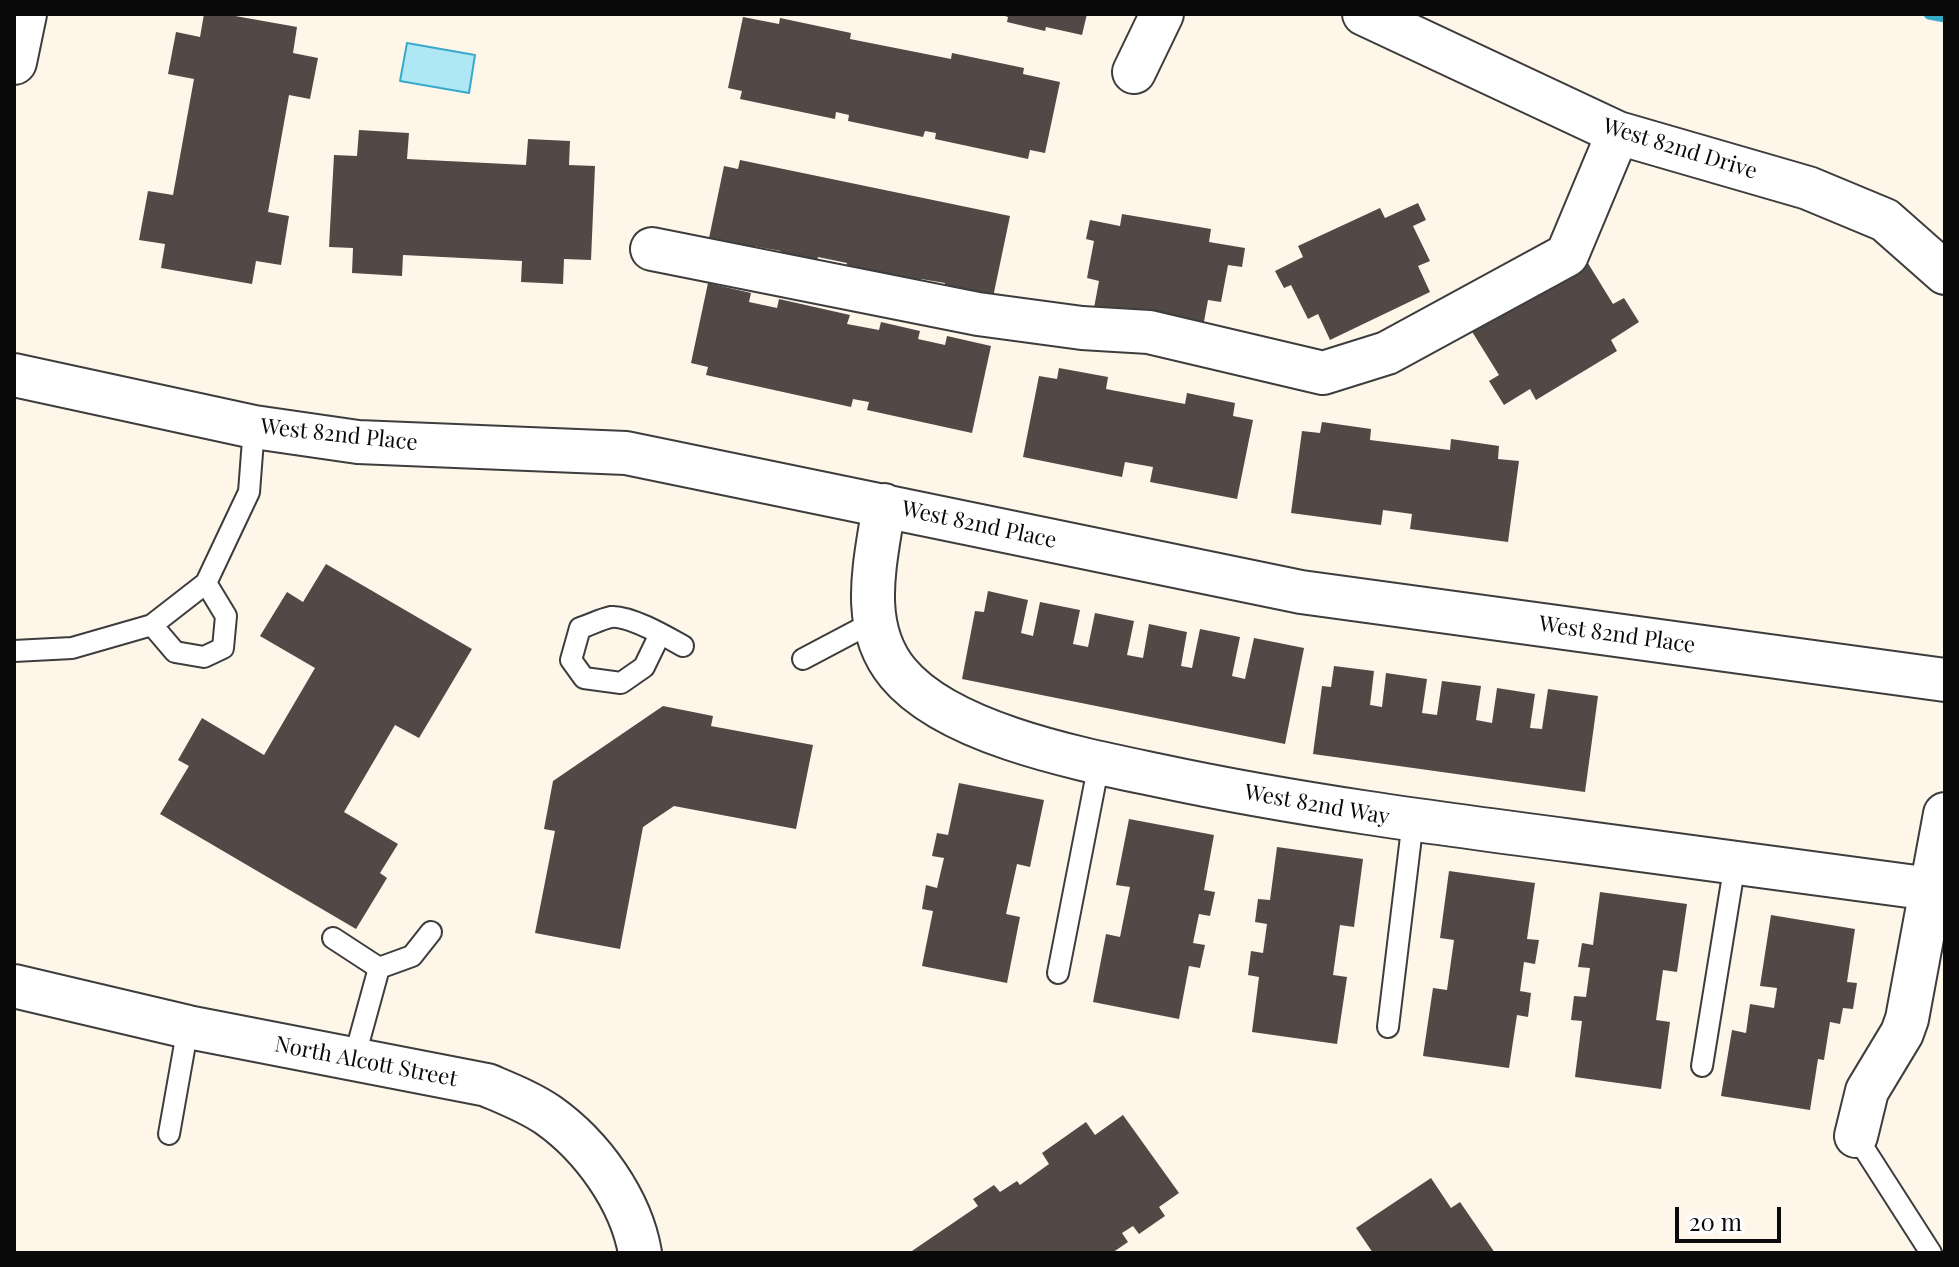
<!DOCTYPE html>
<style>
body{margin:0}
#map{position:relative;width:1959px;height:1267px;overflow:hidden;background:#fef6e8;font-family:"Playfair Display",serif}
canvas{display:block}
.frame{position:absolute;inset:0;border:16px solid #0a0a0a;pointer-events:none}
.scale{position:absolute;left:1675px;top:1207px;width:106px;height:36px;box-sizing:border-box;border:4px solid #0a0a0a;border-top:0;padding-left:10px;font-size:24px;line-height:28px;white-space:nowrap;color:#0a0a0a;-webkit-text-stroke:6px #fff;paint-order:stroke}
</style>
<div id="map">
<canvas width="1959" height="1267"></canvas>
<div class="frame"></div>
<div class="scale">20 m</div>
</div>
<script>
const ctx = document.querySelector('canvas').getContext('2d');
ctx.lineJoin = 'round';
function paint(path, color) { ctx.fillStyle = color; ctx.fill(path, 'evenodd'); }
function trace(path, color, width, dash) { ctx.strokeStyle = color; ctx.lineWidth = width; ctx.lineCap = dash ? 'butt' : 'round'; ctx.setLineDash(dash || []); ctx.stroke(path); }
function write(font, color, halo, rows, align = 'center') {
  ctx.font = font + ' "Playfair Display",serif'; ctx.lineWidth = 8; ctx.setLineDash([]); ctx.textBaseline = 'middle'; ctx.strokeStyle = halo; ctx.fillStyle = color; for (const [text, x, y, turn = 0] of rows) {
    ctx.save(); ctx.translate(x, y); ctx.rotate((+turn || 0) * Math.PI / 180); ctx.textAlign = isNaN(turn) ? turn : align; if (halo) ctx.strokeText(text, 0, 0); ctx.fillText(text, 0, 0); ctx.restore();
  }
}
const water = new Path2D(`
 M407 43 475 55 469 93 400 81Z`);
paint(water, '#afe7f4');
trace(water, '#38aac9', 2);
trace(new Path2D(`
 M1929 14 1945 17`), '#38aac9', 11);
paint(new Path2D(`
 M204 14H224L297 27 293 53 318 58 310 99 289 95 268 212 289 216 281 265 256 261 252 284 161 268 165 244 139 240 148 191 173 195 194 79 168 74 176 32 200 37Z
 M999 14H1087L1082 35 1046 27 1045 31 1007 22 1008 17Z
 M743 17 779 24 780 18 851 33 850 39 951 59 952 53 1024 68 1023 74 1060 82 1045 153 1030 150 1028 159 935 139 936 133 925 131 923 137 848 121 849 115 836 112 835 119 740 99 742 91 728 88Z
 M359 130 409 133 407 159 526 165 528 139 570 141 569 165 595 166 591 260 564 259 563 284 521 282 522 261 403 255 402 276 352 273 353 248 329 247 334 155 357 156Z
 M740 160 1010 216 992 302 943 292 945 283 921 279 919 287 845 271 847 263 818 257 816 266 780 258 781 251 753 246 752 253 708 243 724 166 738 169Z
 M1418 203 1426 220 1413 226 1430 261 1418 266 1430 292 1330 340 1318 314 1308 319 1291 285 1284 288 1275 271 1303 257 1298 246 1380 208 1385 218Z
 M1122 214 1211 229 1209 242 1245 248 1242 267 1228 265 1221 302 1208 300 1203 327 1094 308 1099 281 1087 278 1094 241 1086 239 1090 220 1120 226Z
 M1586 260 1613 304 1624 298 1639 322 1611 340 1617 351 1536 400 1530 389 1504 405 1489 381 1499 375 1471 330Z
 M708 283 751 293 749 302 777 308 779 299 850 315 847 324 879 330 881 322 920 331 918 339 945 345 947 336 991 346 972 433 867 410 869 402 853 399 851 407 706 375 708 367 691 363Z
 M1059 368 1108 377 1106 389 1185 404 1187 393 1235 403 1233 416 1253 420 1237 499 1150 482 1153 467 1125 462 1122 477 1023 457 1039 376 1057 379Z
 M1322 422 1371 429 1370 440 1450 450 1451 439 1499 446 1498 459 1519 461 1508 542 1410 529 1412 514 1383 510 1381 525 1291 513 1302 431 1320 433Z
 M326 564 472 649 419 738 395 725 344 812 398 844 380 873 387 878 356 929 160 814 189 766 178 760 202 718 264 755 315 668 260 636 287 592 303 602Z
 M988 591 1028 600 1021 633 1033 636 1040 602 1080 610 1073 644 1088 647 1095 613 1134 621 1127 655 1143 658 1149 624 1187 632 1181 666 1192 668 1200 629 1240 637 1232 676 1245 679 1254 638 1304 648 1285 744 962 679 975 611 984 612Z
 M1334 666 1374 671 1370 705 1382 707 1386 673 1427 679 1422 713 1437 715 1442 681 1481 686 1476 720 1492 723 1497 688 1535 694 1530 728 1542 729 1548 689 1598 696 1585 792 1313 754 1322 686 1331 687Z
 M663 706 713 716 711 726 813 745 796 829 674 806 643 827 620 949 535 933 555 831 544 829 553 781Z
 M959 783 1044 800 1030 867 1017 864 1006 914 1020 917 1007 983 922 966 933 911 922 909 926 885 937 888 944 858 932 856 937 833 948 835Z
 M1129 819 1214 835 1204 890 1215 892 1210 916 1199 914 1193 943 1205 945 1200 968 1189 966 1179 1019 1093 1002 1106 934 1120 937 1130 887 1116 885Z
 M1277 847 1363 859 1354 927 1340 925 1333 975 1347 977 1337 1044 1252 1032 1259 977 1248 975 1251 951 1263 953 1267 924 1255 922 1258 899 1270 900Z
 M1449 871 1535 883 1527 939 1539 940 1535 964 1524 962 1520 991 1531 993 1528 1017 1517 1015 1509 1068 1423 1056 1433 988 1447 990 1454 940 1440 938Z
 M1600 892 1687 904 1677 972 1663 970 1656 1020 1670 1022 1661 1089 1575 1077 1582 1021 1571 1020 1574 996 1586 997 1590 968 1578 967 1582 943 1593 945Z
 M1771 915 1855 929 1847 982 1857 983 1853 1009 1843 1008 1840 1024 1830 1022 1824 1060 1818 1059 1810 1110 1721 1096 1732 1030 1746 1033 1750 1004 1774 1008 1777 988 1760 986Z
 M1123 1115 1179 1193 1159 1207 1165 1216 1139 1234 1133 1226 1122 1233 1128 1242 1112 1253H909L978 1206 973 1199 994 1185 1000 1192 1017 1181 1020 1185 1049 1164 1042 1153 1086 1122 1095 1135Z
 M1431 1178 1451 1208 1460 1202 1495 1253H1373L1356 1228Z`), '#524947');
const service = new Path2D(`
 M152 625 175 652 204 657 223 648 226 616 206 583
 M660 634 644 667 621 683 584 678 571 660 580 628C590 625 601 619 611 617 629 615 667 637 683 646
 M14 651 72 648 152 625 206 583 249 492 254 427
 M803 659 873 622
 M333 938 379 968
 M1058 973 1099 763
 M1388 1027 1413 820
 M354 1059 379 968 412 956 431 932
 M1702 1066 1735 863
 M169 1134 188 1027
 M1856 1136 1931 1253`);
const minor = new Path2D(`
 M1364 14 1618 133 1808 188 1885 220 1945 273
 M1134 72 1162 14
 M652 249 978 314 1082 328 1149 332 1323 373 1387 353 1567 255 1618 133
 M14 375 254 427 358 442 626 453 1301 592 1945 680
 M884 505C876 561 858 625 898 673 949 735 1085 760 1161 776 1297 805 1435 823 1573 841 1692 857 1812 873 1931 889
 M14 986 188 1027 487 1085C508 1094 529 1102 548 1115 592 1146 631 1200 640 1253
 M1856 1136 1867 1091 1902 1033 1907 1019 1945 814`);
const tertiary = new Path2D(`
 M14 62 24 14`);
trace(service, '#3d3d3d', 24);
trace(minor, '#3d3d3d', 46);
trace(tertiary, '#3d3d3d', 48);
trace(service, '#fff', 20);
trace(minor, '#fff', 42);
trace(tertiary, '#fff', 44);
write('22px', '#0a0a0a', '#fff', [
 ["West 82nd Drive",1680,149,17],
 ["West 82nd Place",339,435,6],
 ["West 82nd Place",979,525,12],
 ["West 82nd Place",1617,635,8],
 ["West 82nd Way",1317,805,10],
 ["North Alcott Street",366,1062,11]
]);
</script>
